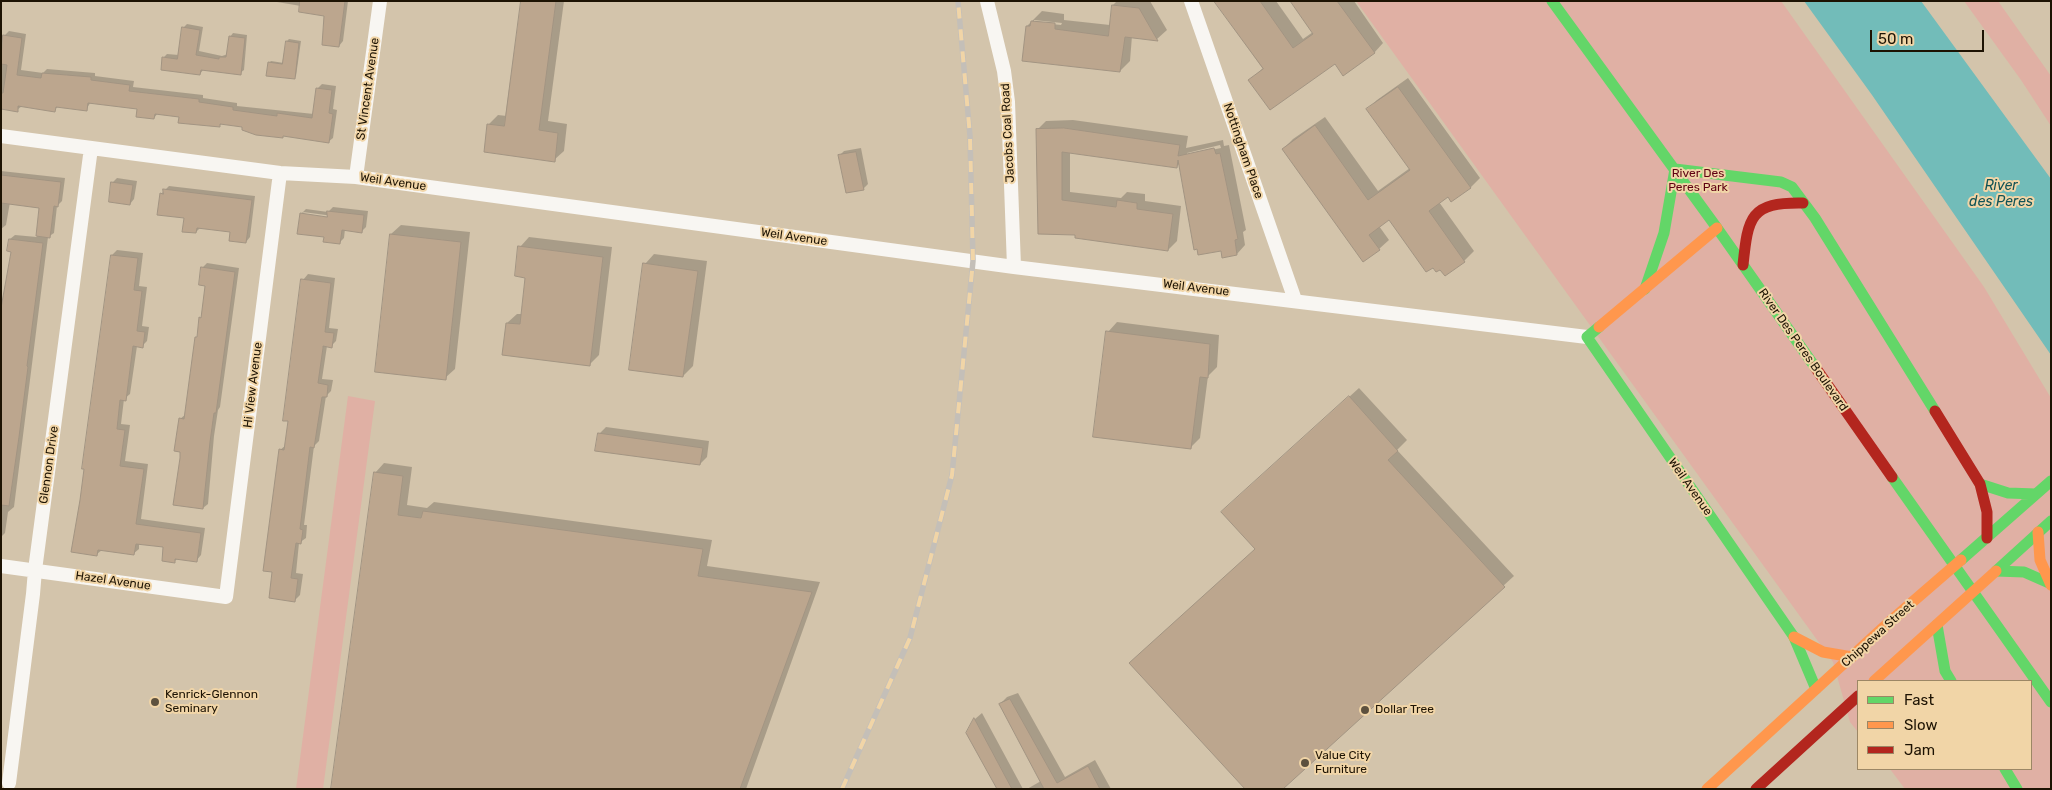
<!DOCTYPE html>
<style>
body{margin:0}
#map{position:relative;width:2052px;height:790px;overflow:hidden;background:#d3c4ab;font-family:Rubik,sans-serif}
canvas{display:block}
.frame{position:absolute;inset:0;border:2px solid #1d1303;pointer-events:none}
.legend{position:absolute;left:1857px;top:680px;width:175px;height:90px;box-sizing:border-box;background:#f1d5a7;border:1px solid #9c8765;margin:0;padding:6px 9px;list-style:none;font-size:15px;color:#1d1303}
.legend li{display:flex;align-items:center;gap:10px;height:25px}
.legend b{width:25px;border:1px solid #9c8765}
.scale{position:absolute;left:1870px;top:30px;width:114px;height:22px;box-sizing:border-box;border:2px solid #1d1303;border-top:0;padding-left:6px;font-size:15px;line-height:18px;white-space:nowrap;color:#1d1303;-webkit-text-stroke:4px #f1d5a7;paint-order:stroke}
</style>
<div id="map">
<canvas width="2052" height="790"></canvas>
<div class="frame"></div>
<ul class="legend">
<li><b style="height:6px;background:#63d668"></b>Fast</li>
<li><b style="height:6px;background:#ff974d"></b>Slow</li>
<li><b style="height:6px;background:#b3261e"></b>Jam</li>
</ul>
<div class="scale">50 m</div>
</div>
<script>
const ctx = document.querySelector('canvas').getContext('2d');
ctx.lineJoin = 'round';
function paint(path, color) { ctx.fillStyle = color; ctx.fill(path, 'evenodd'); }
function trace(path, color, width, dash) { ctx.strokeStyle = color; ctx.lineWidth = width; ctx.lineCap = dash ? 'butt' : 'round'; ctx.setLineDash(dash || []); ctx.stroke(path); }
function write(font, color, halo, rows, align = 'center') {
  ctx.font = font + ' Rubik,sans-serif'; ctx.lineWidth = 4; ctx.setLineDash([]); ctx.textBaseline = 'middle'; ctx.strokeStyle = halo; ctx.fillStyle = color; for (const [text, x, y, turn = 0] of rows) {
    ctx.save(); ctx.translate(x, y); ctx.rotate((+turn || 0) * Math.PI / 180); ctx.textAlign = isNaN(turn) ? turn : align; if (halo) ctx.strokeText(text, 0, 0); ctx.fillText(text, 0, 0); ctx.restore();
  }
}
paint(new Path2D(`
 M1356 1H1781L1984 287 2051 398V789H1905L1890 769H2031V681H1858V732L1850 722 1833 662Z
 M1964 1H1998L2051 76V126L2021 80Z
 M348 396 375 401 323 789H296Z`), '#e0b0a4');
paint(new Path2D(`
 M1804 1H1921L2051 179V355L1872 95Z`), '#72bcb9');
paint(new Path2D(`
 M271 1H348L343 41 339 46 326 15 301 6Z
 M522 1H564L548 121 567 124 564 151 554 160 489 124 498 115 507 116Z
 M1117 1H1150L1167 30 1157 39 1132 36 1130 61 1120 71 1027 26 1042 11 1064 14V20L1110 25 1113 5ZM1034 20 1062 23 1061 25 1034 22Z
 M1216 1H1276L1303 39 1313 32 1291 1H1354L1383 43 1374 53 1250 80 1263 68Z
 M187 24 203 27 199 51 222 56 228 54 230 37 233 33 247 35 244 70 240 73 203 70 200 74 164 57 167 54 179 55 183 28Z
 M9 31 26 34 21 70 43 73 47 69 95 73V76L134 81 133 87 203 95V98L237 103V106L314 114 318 88 322 84 336 86 333 109 337 110 333 138 328 142 244 126 222 123 219 126 180 115 158 113 154 118 138 108 91 102 86 109 59 106 54 110 22 106 17 110 1 108V57L4 36Z
 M289 39 301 41 296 76 294 78 269 63 271 61 284 63 287 41Z
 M1408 78 1480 178 1470 188 1448 196 1439 202 1474 251 1464 261 1445 274 1389 219 1379 226 1389 240 1379 249 1283 149 1293 139 1325 117 1378 191 1410 168 1368 109 1377 100Z
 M1073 120 1188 136 1186 148 1223 140 1224 146 1229 145 1246 230 1243 232 1245 245 1237 254 1222 250 1180 163 1176 167 1070 152V192L1121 198 1127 192 1145 194V201L1181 206 1177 241 1168 250 1077 234 1039 233 1038 129 1046 121ZM1220 145 1221 148 1187 155V153Z
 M861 148 868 184 863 189 840 155 844 151Z
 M1 171 65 178 62 201 57 206 54 233 48 237 14 507 8 512 5 533 1 537V345L12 250 10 239 15 235 37 237 41 207 10 202 6 225 1 229Z
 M117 178 137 181 134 199 130 204 112 183Z
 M169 186 255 196 250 237 246 242 231 231 200 228 196 232 185 217 161 194Z
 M333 207 368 211 366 227 362 231 345 229 344 238 339 243 325 236 301 214 306 209 328 212ZM303 212 333 216V219L303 215Z
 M401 225 470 232 455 369 445 378 376 371 391 234Z
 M529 237 612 247 599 355 589 365 507 323 517 314H522L527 277 520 247Z
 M117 250 143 253 139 286 147 287 142 326 149 327 147 341 142 346H137L130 394 124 399 121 424 130 425 125 461 148 464 141 519 205 528 201 555 196 561 178 558 174 562 164 546 139 543V549L133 554 102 550 97 554 81 501 112 255Z
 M654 254 707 261 693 366 683 376 645 264Z
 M207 263 239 268 220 407 218 410 214 436 208 504 203 508 181 458 180 419 186 414 207 285 202 268Z
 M308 274 335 278 329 328 338 329 336 341 331 346H327L322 379 333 380 331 391 326 396 319 441 314 446 304 525H307L306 538 299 543 296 573 303 574 300 595 295 600 273 571 280 450 286 445 303 280Z
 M1117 322 1219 335 1217 367 1208 376 1200 438 1190 448 1108 332Z
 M1359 388 1407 440 1397 450 1514 576 1281 789 1256 549 1232 503Z
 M606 427 709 441 707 457 700 464 599 434Z
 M384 463 412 467 407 505 427 508 434 502 712 540 707 566 820 582 746 789H332L375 473Z
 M1018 693 1065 777 1095 760 1111 789H1027L1041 781 1000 704 1007 697Z
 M982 713 1023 789H998L967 733 975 719Z`), '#0003');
const building = new Path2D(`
 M300 1H345L339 47 322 45 324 16 299 12Z
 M521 1H556L539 130 558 133 555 162 484 152 487 124 504 126Z
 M1214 1H1260L1293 48 1313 34 1290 1H1337L1375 53 1343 76 1335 64 1270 110 1248 80 1263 69Z
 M1112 5 1139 8 1158 41 1125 37 1120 72 1022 61 1026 26H1030L1031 21 1055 23V29L1108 36Z
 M182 27 200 30 196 55 219 59V57H226L229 36 245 38 241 75 201 70 200 75 161 70 162 57 177 59Z
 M3 35 22 38 17 75 41 78 42 73 91 77V80L130 85 129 91 199 99V102L233 107V110L277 116V113L312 118 316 88 332 90 329 113 333 114 329 143 283 136V138L256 135 242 130V127L220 124V127L178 123 179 117 155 114 154 119 136 117 137 109 88 103 87 111 56 107 55 112 18 106V112L1 109V93H3L7 65 1 64Z
 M286 41 299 43 295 79 266 76 268 62 282 64Z
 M1398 87 1471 188 1451 202 1448 197 1429 211 1465 262 1445 276 1440 270 1436 272 1433 268 1426 272 1389 220 1369 235 1380 250 1363 262 1282 149 1315 125 1368 200 1410 170 1366 109Z
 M1064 128 1180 145 1178 156 1214 148 1216 154 1220 153 1238 239 1235 240 1237 255 1222 258 1221 251 1198 255 1197 249 1194 250 1178 160 1177 168 1062 152V200L1116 207 1117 200 1137 203V209L1173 214 1168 251 1075 238V235L1038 234 1036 129Z
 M856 152 864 190 846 193 838 155Z
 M1 175 61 182 58 207 54 206 50 238 36 236 39 208 1 203Z
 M111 182 133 185 130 205 109 202Z
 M163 189 252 200 246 243 229 241 230 232 197 228 196 233 182 232 184 218 157 215 160 193 163 194Z
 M327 211 364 215 362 233 342 230 340 244 323 242 324 237 297 234 300 213 327 217Z
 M390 234 461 242 446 380 375 372Z
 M9 239 43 243 27 366 28 367 19 437 9 506 1 505V308L11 252 7 251Z
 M518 246 603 257 590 366 502 355 506 323 520 324 525 278 515 276Z
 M111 255 138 258 134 290 142 291 137 331 145 332 143 348 133 346 126 401 120 400 117 429 125 430 120 466 144 469 136 524 201 533 197 562 175 559V563L162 561 163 547 136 544 134 555 98 550 97 556 71 552 80 500 84 469H82Z
 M643 263 698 271 683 377 629 370Z
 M201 267 235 272 216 413H214L210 442 203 509 173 505 180 458V452L174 451 179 418 184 419 195 337H197L199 317 201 318 205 286 199 285Z
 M301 279 331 283 325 332 334 333 332 348 323 346V348L318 383 328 385 327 397H322L314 448 310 447 300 529 303 530 301 544 296 543 291 578 298 579 295 602 269 598 272 572 263 571 279 449 284 450 288 421H283Z
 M1106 331 1210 344 1208 378 1200 377 1191 449 1093 437Z
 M1349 396 1398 451 1388 460 1505 587 1283 789H1245L1129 663 1255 549 1221 512Z
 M598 433 703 448 700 465 595 451Z
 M374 472 403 476 398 515 421 518 423 511 703 549 698 576 812 592 740 789H331Z
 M1010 699 1057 783 1088 766 1100 789H1044L999 704Z
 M974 718 1012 789H997L966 733Z`);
paint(building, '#bca68e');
trace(building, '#a29482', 1);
trace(new Path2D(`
 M987 1 1004 71 1008 102 1014 267
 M1191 1 1295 300
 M1 136 280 173 356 177 1014 267 1587 337
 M356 177 380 1
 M1 566 226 597 280 173
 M9 783 33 594 35 570 91 148`), '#f8f6f2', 14);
trace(new Path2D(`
 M1552 1 1717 228 1815 367
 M1645 289 1664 233 1675 169 1781 182 1792 187 1815 218 1935 411
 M1599 327 1587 337 1794 637 1816 689
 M1892 477 2051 702
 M1980 484 2008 493 2036 494
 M1961 560 2051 481
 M1996 571 2024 572 2049 583
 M1996 571 2051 521
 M1937 625 1945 671 1951 681
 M2005 769 2017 789`), '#63d668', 11);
trace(new Path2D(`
 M1599 327 1717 228
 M2038 532 2040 560 2051 585
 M1794 637 1823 652 1852 657
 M1874 681 1996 571
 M1707 789 1887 624 1961 560`), '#ff974d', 11);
trace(new Path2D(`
 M1743 265C1748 217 1750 202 1803 203
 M1815 367 1892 477
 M1935 411 1980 484 1987 512V538
 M1756 789 1858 696`), '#b3261e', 11);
const rail = new Path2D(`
 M842 789 910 638 952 475 973 261 970 136 958 1`);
trace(rail, '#c4bfb8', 5.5);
trace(rail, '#f1d5a7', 4, [11]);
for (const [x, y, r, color] of [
 [155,702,5,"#5d513e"],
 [1365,710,5,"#5d513e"],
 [1305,763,5,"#5d513e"]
]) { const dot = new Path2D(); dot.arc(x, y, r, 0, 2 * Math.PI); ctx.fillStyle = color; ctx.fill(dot); trace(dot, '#f1d5a7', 2); }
write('12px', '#1d1303', '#f1d5a7', [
 ["St Vincent Avenue",368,89,-82],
 ["Jacobs Coal Road",1008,133,-93],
 ["Nottingham Place",1243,151,71],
 ["Weil Avenue",393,182,8],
 ["Weil Avenue",794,237,8],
 ["Weil Avenue",1196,288,7],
 ["River Des Peres Boulevard",1803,350,55],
 ["Hi View Avenue",253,385,-83],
 ["Glennon Drive",49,465,-82],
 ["Weil Avenue",1690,487,55],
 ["Hazel Avenue",113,581,8],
 ["Chippewa Street",1878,634,-42]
]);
write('12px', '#5f0012', '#f1d5a7', [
 ["River Des",1698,174],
 ["Peres Park",1698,188]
]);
write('12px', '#1d1303', '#f1d5a7', [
 ["Kenrick-Glennon",165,695],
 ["Seminary",165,709],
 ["Dollar Tree",1375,710],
 ["Value City",1315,756],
 ["Furniture",1315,770]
], 'left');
write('italic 14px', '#115356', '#f1d5a7', [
 ["River",2001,186],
 ["des Peres",2001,202]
]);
</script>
